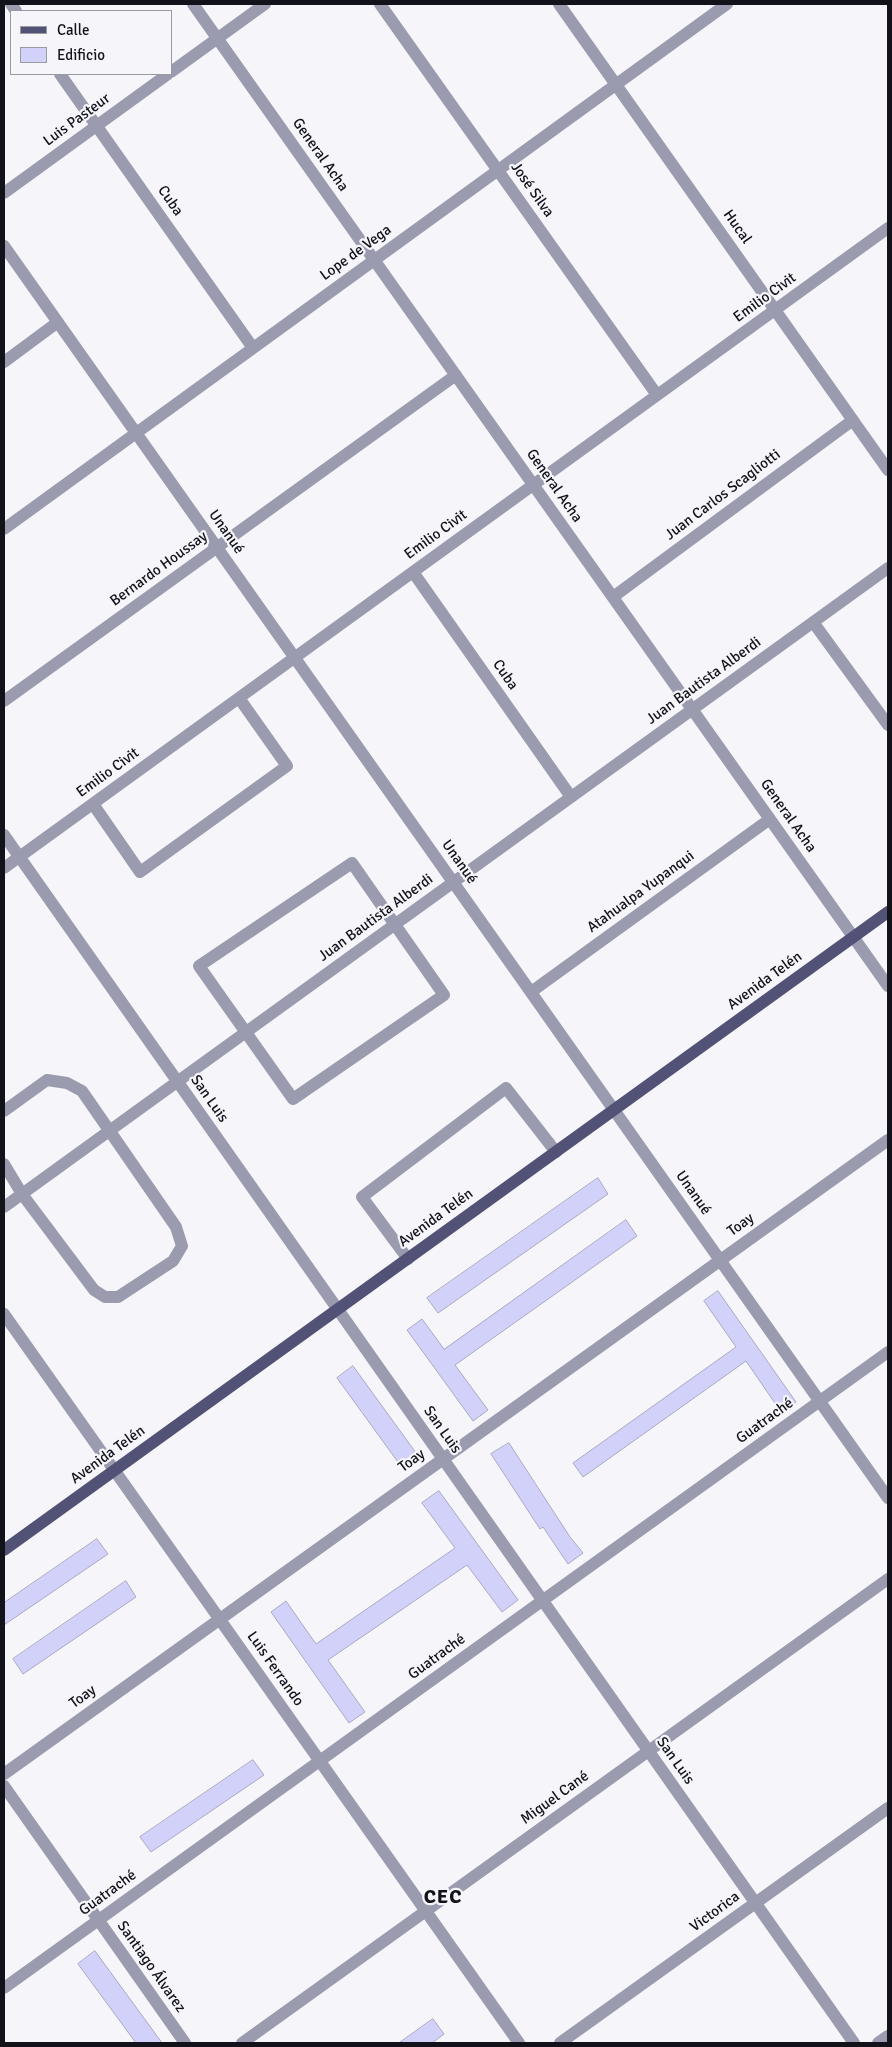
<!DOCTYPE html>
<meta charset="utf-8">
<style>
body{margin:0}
#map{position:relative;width:892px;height:2047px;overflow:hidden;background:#f5f5fa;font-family:Signika,sans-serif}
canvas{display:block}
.frame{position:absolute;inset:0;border:5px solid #12121b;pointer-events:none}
.legend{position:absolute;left:10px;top:10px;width:162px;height:65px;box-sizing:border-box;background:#f5f5fa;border:1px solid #9a9aa1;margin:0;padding:6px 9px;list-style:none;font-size:15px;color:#12121b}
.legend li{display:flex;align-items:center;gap:10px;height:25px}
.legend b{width:25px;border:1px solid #9a9aa1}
</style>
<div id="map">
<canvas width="892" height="2047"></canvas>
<div class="frame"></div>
<ul class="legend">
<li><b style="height:6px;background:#525176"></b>Calle</li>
<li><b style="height:14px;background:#d2d1fa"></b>Edificio</li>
</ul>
</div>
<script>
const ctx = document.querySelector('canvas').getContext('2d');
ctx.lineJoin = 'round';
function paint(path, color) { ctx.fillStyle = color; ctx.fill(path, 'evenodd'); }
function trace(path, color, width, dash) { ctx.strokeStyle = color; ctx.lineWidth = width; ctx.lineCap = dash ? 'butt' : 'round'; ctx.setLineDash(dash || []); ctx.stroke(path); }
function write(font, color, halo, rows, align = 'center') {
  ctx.font = font + ' Signika,sans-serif'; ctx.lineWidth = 4.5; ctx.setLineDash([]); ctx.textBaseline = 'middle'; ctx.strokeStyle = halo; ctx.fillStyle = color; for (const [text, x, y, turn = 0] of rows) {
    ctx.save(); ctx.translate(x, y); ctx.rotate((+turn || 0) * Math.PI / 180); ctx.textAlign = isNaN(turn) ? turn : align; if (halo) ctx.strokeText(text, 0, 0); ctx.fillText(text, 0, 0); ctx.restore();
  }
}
const building = new Path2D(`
 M598 1178 608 1194 438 1313 427 1298Z
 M626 1220 637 1236 455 1365 488 1410 473 1421 407 1330 422 1319 444 1349Z
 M718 1291 796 1402 781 1412 746 1361 583 1477 573 1463 736 1347 704 1301Z
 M353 1366 419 1457 403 1469 337 1378Z
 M509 1443 570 1537 583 1553 568 1564 543 1527 540 1529 491 1454Z
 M439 1491 518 1600 502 1612 467 1565 328 1660 365 1712 349 1723 271 1612 286 1601 316 1644 455 1548 422 1503Z
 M97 1539 108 1554 4 1625V1603Z
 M126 1581 136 1597 23 1674 13 1659Z
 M253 1760 264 1775 151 1852 140 1837Z
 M95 1951 149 2025 162 2043H136L78 1964Z
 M433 2019 444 2034 432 2043H399Z`);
paint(building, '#d2d1fa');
trace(building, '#a9a9c3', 1);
trace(new Path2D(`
 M11 4 16 11
 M193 4 888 986
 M380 4 657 395
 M559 4 888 470
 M171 72 265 4
 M60 74 253 348
 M4 193 168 74
 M4 246 888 1498
 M4 362 58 322
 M4 529 727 4
 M413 572 571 797
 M613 597 853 420
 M813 622 888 725
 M4 701 456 375
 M93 804 140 872 287 766 239 698
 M4 835 854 2043
 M352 863 444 995 293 1099 199 966Z
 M4 868 888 228
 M531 992 770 819
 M4 1111 47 1080 67 1083 82 1091 176 1227 182 1246 173 1261 118 1297H105L94 1290 22 1194 4 1164
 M4 1207 888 568
 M408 1259 362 1197 506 1088 556 1152
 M4 1314 519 2043
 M4 1774 888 1140
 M4 1786 185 2043
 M4 1988 888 1352
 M242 2043 888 1579
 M560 2043 888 1808
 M878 2043 888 2036`), '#9b9bb0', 12);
trace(new Path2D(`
 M4 1550 888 912`), '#525176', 12);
write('15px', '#12121b', '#f5f5fa', [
 ["Luis Pasteur",77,120,-36],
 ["General Acha",320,155,55],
 ["José Silva",532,190,55],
 ["Cuba",170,201,55],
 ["Hucal",737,227,55],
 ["Lope de Vega",356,253,-36],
 ["Emilio Civit",765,298,-36],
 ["General Acha",554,486,55],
 ["Juan Carlos Scagliotti",723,495,-37],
 ["Unanué",226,532,55],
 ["Emilio Civit",436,535,-36],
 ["Bernardo Houssay",159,569,-36],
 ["Cuba",505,675,55],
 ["Juan Bautista Alberdi",704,681,-36],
 ["Emilio Civit",108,773,-36],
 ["General Acha",788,816,55],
 ["Unanué",459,862,55],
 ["Atahualpa Yupanqui",641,892,-36],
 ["Juan Bautista Alberdi",376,918,-36],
 ["Avenida Telén",765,981,-36],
 ["San Luis",209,1099,55],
 ["Unanué",693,1193,55],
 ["Avenida Telén",436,1218,-36],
 ["Toay",741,1225,-36],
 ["Guatraché",765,1421,-36],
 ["San Luis",442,1430,55],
 ["Avenida Telén",108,1455,-36],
 ["Toay",412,1461,-36],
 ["Guatraché",437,1657,-36],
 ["Luis Ferrando",275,1669,55],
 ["Toay",83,1697,-36],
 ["San Luis",675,1761,55],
 ["Miguel Cané",555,1798,-36],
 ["Guatraché",108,1893,-36],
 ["Victorica",715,1912,-36],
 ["Santiago Álvarez",151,1967,55]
]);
ctx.letterSpacing = '1px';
write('bold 20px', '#12121b', '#f5f5fa', [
 ["CEC",443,1898]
]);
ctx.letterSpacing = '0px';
</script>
